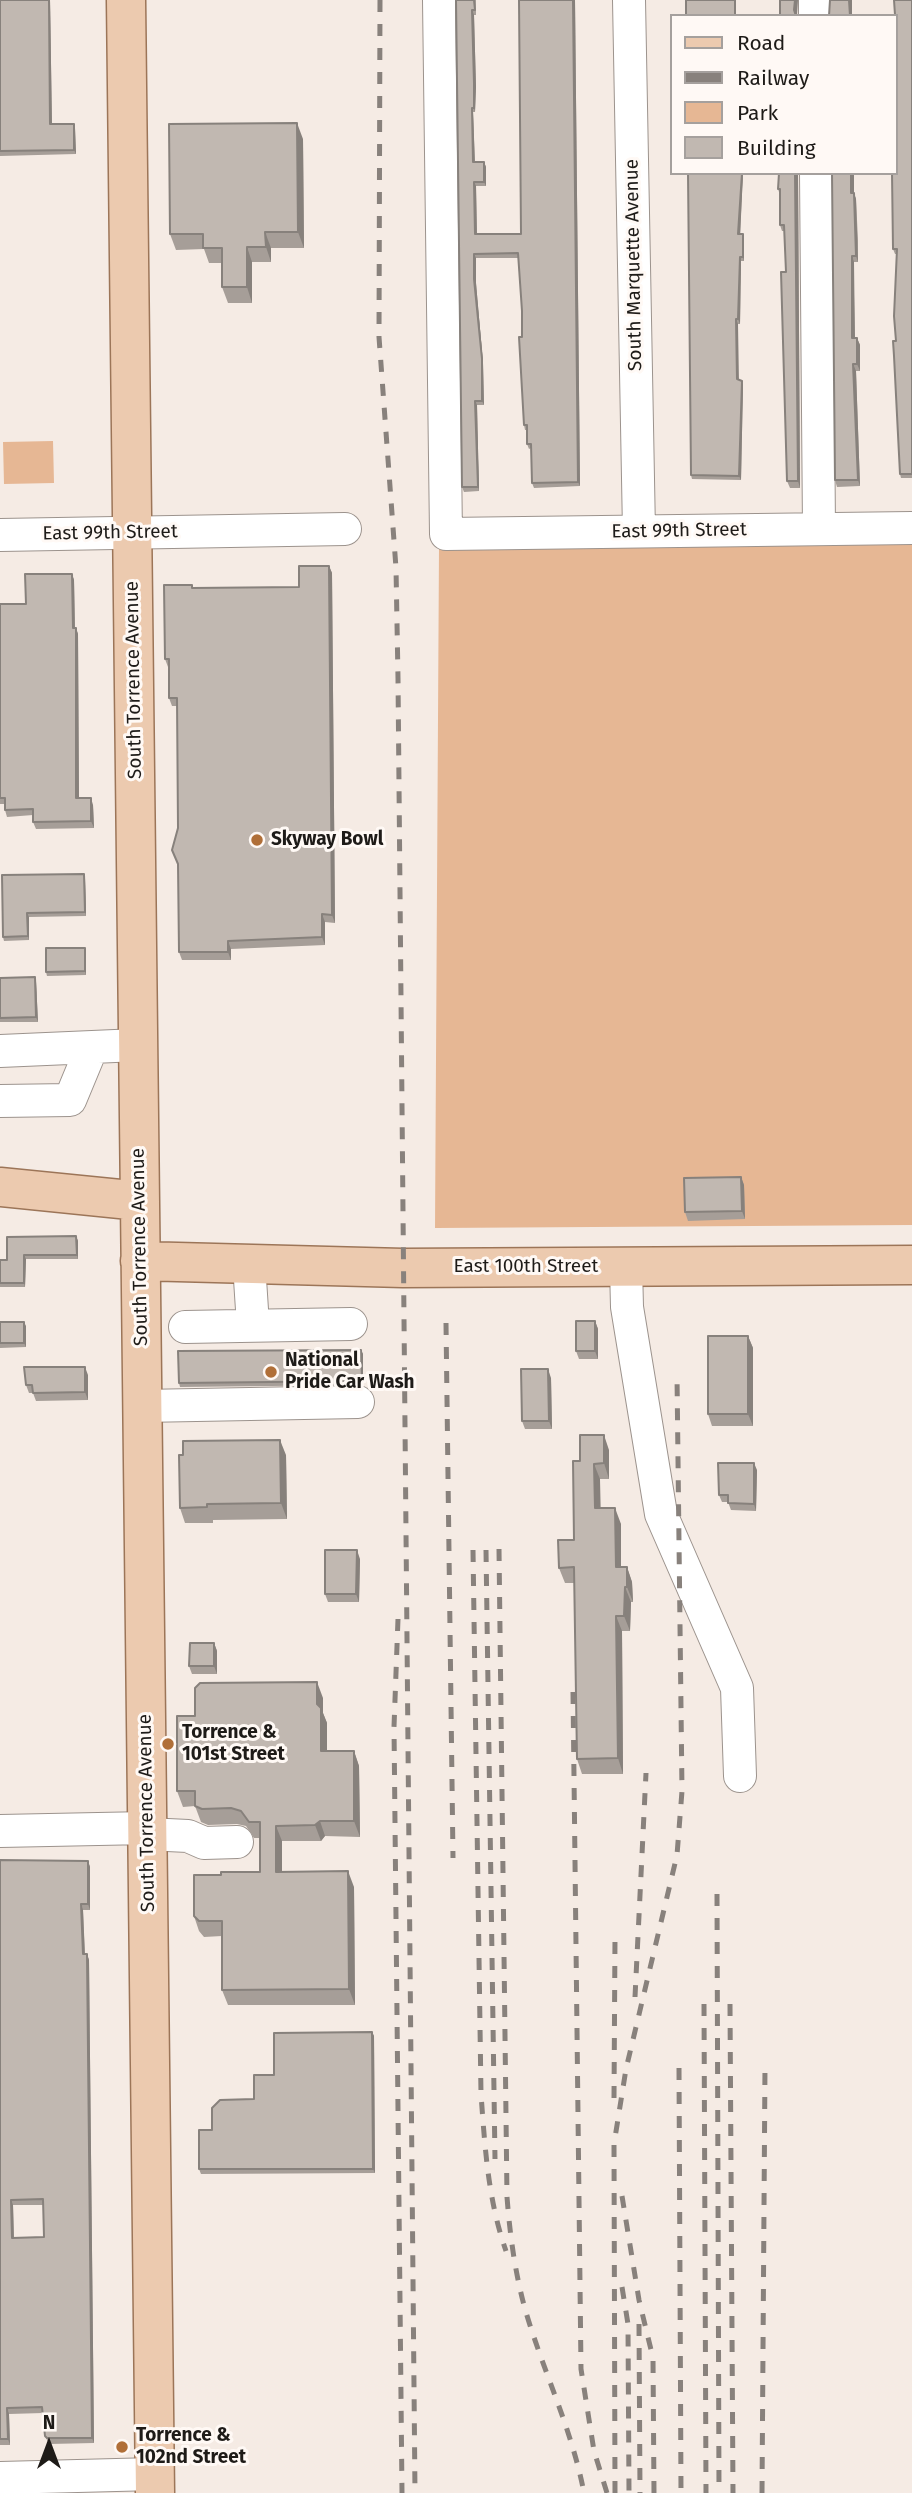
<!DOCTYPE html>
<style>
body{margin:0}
#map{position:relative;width:912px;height:2493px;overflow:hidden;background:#f5ebe4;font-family:"Fira Sans",sans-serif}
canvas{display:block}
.legend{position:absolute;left:670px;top:14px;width:228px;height:161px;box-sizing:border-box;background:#fff9f5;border:2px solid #a5a09d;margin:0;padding:9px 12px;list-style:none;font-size:21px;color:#1e1b18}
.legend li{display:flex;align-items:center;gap:14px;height:35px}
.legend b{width:35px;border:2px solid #a5a09d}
.north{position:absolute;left:14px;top:2409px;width:70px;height:70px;-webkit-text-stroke:5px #fff9f5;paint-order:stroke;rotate:0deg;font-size:19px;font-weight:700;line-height:28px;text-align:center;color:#1e1b18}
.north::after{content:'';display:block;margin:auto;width:24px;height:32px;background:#1e1b18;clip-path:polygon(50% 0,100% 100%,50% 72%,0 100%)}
</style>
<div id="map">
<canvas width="912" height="2493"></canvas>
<ul class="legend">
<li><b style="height:9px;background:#eccaaf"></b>Road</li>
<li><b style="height:9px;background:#88817c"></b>Railway</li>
<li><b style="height:19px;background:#e6b794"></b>Park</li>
<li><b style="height:19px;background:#c1b8b1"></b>Building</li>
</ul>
<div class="north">N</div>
</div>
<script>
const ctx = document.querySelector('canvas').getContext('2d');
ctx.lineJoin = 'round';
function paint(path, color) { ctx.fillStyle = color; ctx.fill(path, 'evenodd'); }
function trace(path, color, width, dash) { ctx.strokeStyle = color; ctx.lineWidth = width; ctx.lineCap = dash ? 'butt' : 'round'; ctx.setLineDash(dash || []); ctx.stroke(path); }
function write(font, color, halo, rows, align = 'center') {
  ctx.font = font + ' "Fira Sans",sans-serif'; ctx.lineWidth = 6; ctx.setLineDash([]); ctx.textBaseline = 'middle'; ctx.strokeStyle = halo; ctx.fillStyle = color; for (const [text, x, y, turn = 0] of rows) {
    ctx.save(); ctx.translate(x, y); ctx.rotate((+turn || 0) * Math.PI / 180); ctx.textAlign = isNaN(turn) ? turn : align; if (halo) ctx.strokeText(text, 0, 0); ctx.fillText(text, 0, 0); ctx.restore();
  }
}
paint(new Path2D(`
 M53 441 54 483 4 484 3 442Z
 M912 543V1225L435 1228 439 548Z`), '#e6b794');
const minor = new Path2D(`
 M439 0 446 534 912 528
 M629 0 639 531
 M815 0V16
 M816 173 819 529
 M0 535 345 529
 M0 1051 138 1045
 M0 1101 70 1100 92 1047
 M249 1264 253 1325
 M626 1267 627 1307 661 1514 737 1688 740 1776
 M185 1327 351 1324
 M142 1406 358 1402
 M0 1831 147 1828
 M147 1834 188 1836 204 1843 237 1842
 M0 2478 155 2474`);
const major = new Path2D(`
 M126 0 155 2493
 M0 1187 140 1201
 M140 1261 403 1268 912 1265`);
trace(minor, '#9c938d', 34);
trace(major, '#9c7558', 41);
trace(minor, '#fff', 32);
trace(major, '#eccaaf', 38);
trace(new Path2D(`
 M380 0 379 337 396 568 398 678 415 2493
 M446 1323 453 1858
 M499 1549 507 2197C510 2236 515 2272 525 2309 543 2371 572 2429 584 2493
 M473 1550 481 2094C485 2148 488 2200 506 2251
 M486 1550 495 2159
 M398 1619 394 1727 402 2493
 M573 1692 581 2369 594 2451 607 2493
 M717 1894 719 2493
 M635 1997 646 1773
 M704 2004 706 2493
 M730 2004 733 2493
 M679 2068 681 2493
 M614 2098 615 1937
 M622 2196 639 2300 653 2358 654 2493
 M622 2287 628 2324 629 2493
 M639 2324 640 2493
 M615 2493 614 2144 626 2069 677 1855 682 1791 677 1376
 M762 2493 765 2066`), '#88817c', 5, [12, 12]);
paint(new Path2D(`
 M0 0H50L52 124 75 128 76 154 0 156Z
 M456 0H476V15H474L476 87 475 112H473L475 162H484L486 167V186H476L477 234H521L519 0H575L580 486 534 488 532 483 531 448 529 449 527 444V430H525L524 425 522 311 518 258H476V283L483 363 484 405H477L479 491 464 492 462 487Z
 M912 0V478H901L900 474 896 341 897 254H895L893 249 895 15Z
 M303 139 304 248H271V262H252V303H228L222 287V263H209L204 249 176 250 170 234Z
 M743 173 740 234 744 238V261H741L740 324H738V380L742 381 743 385 741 480 692 479 691 475Z
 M798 173 800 488H790L787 481 786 272 784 231H782L780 225V195L778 189Z
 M854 173V193L856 199 858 240V262H854V295L855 338H857L860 345V371H856L860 486 837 487 835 480Z
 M329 566 332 573 335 923 325 922V945L231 949V960H182L179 952 177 706H172L169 698V667H168L165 659 193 588 299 587Z
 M72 574 74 580 75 628H76L78 634 79 798 93 805 94 828 36 829 33 822V815L7 817 5 810V804H0V604H26Z
 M84 874 85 878 86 916 29 917V940L4 941 3 937 2 875Z
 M85 948 86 952V975L47 976 46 972Z
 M35 977 36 981 38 1022H0V978Z
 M741 1177 744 1185 745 1219 688 1221 685 1212Z
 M76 1236 78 1241V1259H26L25 1287H0V1260H7Z
 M595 1321 598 1329V1359H579L576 1351Z
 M0 1322 26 1326V1347L0 1348Z
 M748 1336 753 1348V1426H712L708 1414Z
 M361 1350 363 1354V1385L180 1387 179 1383Z
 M88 1375V1400L36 1401 33 1393H29L26 1385Z
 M551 1378 552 1429H525L522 1421Z
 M609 1450V1479H600V1508L621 1524V1567H627L632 1582 633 1602H631L630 1631H622L623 1774H582L577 1759 575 1583H565L559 1568 574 1540 580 1461Z
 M286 1455 287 1519 213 1520V1523H185L180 1508Z
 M757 1470 756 1511 731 1510 728 1502H722L719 1495Z
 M360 1559 359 1602H328L325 1594Z
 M214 1643 217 1651V1674H192L189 1666Z
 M323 1698V1713L327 1723V1751H354L359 1766 360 1837 325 1836 321 1841H282V1872L354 1887 355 2005H228L222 1990V1936L204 1937 199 1931 194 1916 221 1875 260 1872V1838H254L246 1826 237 1824 208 1825 201 1822 195 1806 183 1807 177 1791 195 1716Z
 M0 1860 88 1861 90 1867V1910H83L85 1954H87L89 1960 94 2443 49 2444 45 2436 43 2413 9 2414 10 2445H0ZM13 2205H43L44 2237 14 2238Z
 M372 2032 374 2036 375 2173 201 2174 199 2169 212 2130 254 2099 274 2075Z`), '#a69e98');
paint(new Path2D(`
 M49 0H50L52 128 50 124Z
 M573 0H575L580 486 578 482Z
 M795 0H798L797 16H796L794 10Z
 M849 0H852V16H850Z
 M472 10 474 15 476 87 475 112 474 108Z
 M472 108 473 112 475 167 473 162Z
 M297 123 303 139 304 248 298 232Z
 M74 124 75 128 76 154 74 150Z
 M484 162 486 167V186L484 182Z
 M742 173H743L740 238 738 234Z
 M795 173H798L800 488 798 481Z
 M851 173H854V199L851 193Z
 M474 182 476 186 477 239 475 234Z
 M854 193 856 199 858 262 856 256Z
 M265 232 271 248V262L266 247Z
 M743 234 744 238V261L743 257Z
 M247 247 252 262V303L247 287Z
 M474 254 476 258V283L483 363 484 405 482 401 474 279Z
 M852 256 854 262 855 345 852 338Z
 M740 257 741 261 740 324 738 319Z
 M736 319 738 324 739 384 737 379Z
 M857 338 860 345V371L857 364Z
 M853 364 856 371 860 486 858 480Z
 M742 381 743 385 741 480 739 476Z
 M475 401 477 405 479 491 478 487Z
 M329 566 332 573 335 923 332 915Z
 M72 574 74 580 75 634 73 628Z
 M76 628 78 634 79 805 76 798Z
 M91 798 93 805 94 828 91 821Z
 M84 874 85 878 86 916 85 912Z
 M27 913 29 917V940L28 936Z
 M322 914 325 922V945L322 937Z
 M228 941 231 949V960L228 952Z
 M85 948 86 952V975L85 971Z
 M35 977 36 981 38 1022 36 1017Z
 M741 1177 744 1185 745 1219 742 1211Z
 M76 1236 78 1241V1259L77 1255Z
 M24 1255 26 1259 25 1287 24 1283Z
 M595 1321 598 1329V1359L595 1351Z
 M24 1322 26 1326V1347L24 1343Z
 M748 1336 753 1348V1426L748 1414Z
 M361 1350 363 1354V1385L362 1381Z
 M85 1367 88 1375V1400L85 1392Z
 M548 1369 551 1378 552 1429 549 1421Z
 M604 1435 609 1450V1479L604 1463Z
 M280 1440 286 1455 287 1519 281 1503Z
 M754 1463 757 1470 756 1511 754 1504Z
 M594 1464 600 1479 601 1524 595 1508Z
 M615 1508 621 1524V1582L616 1567Z
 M357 1550 360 1559 359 1602 356 1594Z
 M627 1567 632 1582 633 1602 627 1587Z
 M625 1587 631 1602 630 1631 624 1616Z
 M616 1616 622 1631 623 1774 618 1758Z
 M214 1643 217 1651V1674L214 1666Z
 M317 1682 323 1698V1713L327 1723V1766L321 1751 317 1704Z
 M354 1751 359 1766 360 1837 354 1821Z
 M320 1821 325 1836 321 1841 315 1825Z
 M276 1826 282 1841V1887L276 1872Z
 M88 1861 90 1867V1910L88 1904Z
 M348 1871 354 1887 355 2005 349 1989Z
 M81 1904 83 1910 85 1960 83 1954Z
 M87 1954 89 1960 94 2443 92 2438Z
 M372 2032 374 2036 375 2173 373 2169Z
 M11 2200 13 2205 14 2244 12 2238Z
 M7 2408 9 2414 10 2445 8 2439Z`), '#87817c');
const building = new Path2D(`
 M0 0H49L50 124H74V150L0 151Z
 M456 0H474L475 10H472L474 83V108H472L473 162H484V182H474L475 234H521L519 0H573L578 482 532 483 531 444H527V425H524L519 337H522V311L518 253 474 254V279L482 359V401H475L478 487H462Z
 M686 0H735V16H686Z
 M780 0H795L794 10 796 16H780Z
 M830 0H849L850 16H829Z
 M894 0H912V474H900L894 356 893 341H896L894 316 897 249H893L892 173H896V16L889 15H895Z
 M297 123 298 232H265L266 247H247V287H222V248H203V234H170L169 124Z
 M688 173H742L738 234H743V257H740L738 319H736L737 379 742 381 739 476 691 475Z
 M779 173H795L798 481H787L781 272H786L784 225H780V189H778Z
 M832 173H851V193H854L856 256H852V338H857V364H853L858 480H835Z
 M299 566H329L332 915 322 914V937L228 941V952H179L178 864 172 850 178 828 177 698H169V659H165L164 585H192V588L299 587Z
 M25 574H72L73 628H76V798H91V821L33 822V809L5 810V798H0V604H26Z
 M84 874 85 912 27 913 28 936 3 937 2 875Z
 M46 948H85V971L46 972Z
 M35 977 36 1017 0 1018V978Z
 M741 1177 742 1211 685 1212 684 1178Z
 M76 1236 77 1255H24V1283H0V1260H7V1237Z
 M576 1321H595V1351H576Z
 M0 1322H24V1343H0Z
 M708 1336H748V1414H708Z
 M361 1350 362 1381 179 1383 178 1351Z
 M24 1367H85V1392L33 1393 32 1385H26Z
 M521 1369H548L549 1421H522Z
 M580 1435H604V1463L594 1464 595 1508H615L616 1567H627V1587H625L624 1616H616L618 1758 577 1759 574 1567 559 1568 558 1540H574L573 1461H580Z
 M280 1440 281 1503 207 1504V1507L180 1508 179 1455H183V1441Z
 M718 1463H754V1504L728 1503V1495H719Z
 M325 1550H357L356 1594H325Z
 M190 1643H214V1666H189Z
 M317 1682V1704L321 1708V1751H354V1821H320L315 1825 276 1826V1872L348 1871 349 1989 222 1990V1921H199L194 1916V1875H221V1872H260V1822H249L241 1811 231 1808 202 1809 195 1806V1791H177V1716H195V1688L200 1683Z
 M0 1860 88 1861V1904H81L83 1954H87L92 2438H47L45 2436 42 2407 7 2408 8 2439H0ZM43 2199 44 2237 12 2238 11 2200Z
 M372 2032 373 2169H199V2130H212V2108L220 2100 254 2099V2075H274V2033Z`);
paint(building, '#c1b8b1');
trace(building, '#87817c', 2);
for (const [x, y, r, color] of [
 [257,840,7,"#b06f38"],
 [271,1372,7,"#b06f38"],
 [168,1744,7,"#b06f38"],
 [122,2447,7,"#b06f38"]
]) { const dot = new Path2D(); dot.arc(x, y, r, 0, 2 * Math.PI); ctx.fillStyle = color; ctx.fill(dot); trace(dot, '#fff9f5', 2.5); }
write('19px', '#1e1b18', '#fff9f5', [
 ["South Marquette Avenue",634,265,-91],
 ["East 99th Street",679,531,-1],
 ["East 99th Street",110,533,-1],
 ["South Torrence Avenue",134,680,-91],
 ["South Torrence Avenue",140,1247,-91],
 ["East 100th Street",526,1267],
 ["South Torrence Avenue",147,1813,-91]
]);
write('bold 19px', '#1e1b18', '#fff9f5', [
 ["Skyway Bowl",271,840],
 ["National",285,1361],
 ["Pride Car Wash",285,1383],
 ["Torrence &",182,1733],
 ["101st Street",182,1755],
 ["Torrence &",136,2436],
 ["102nd Street",136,2458]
], 'left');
</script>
